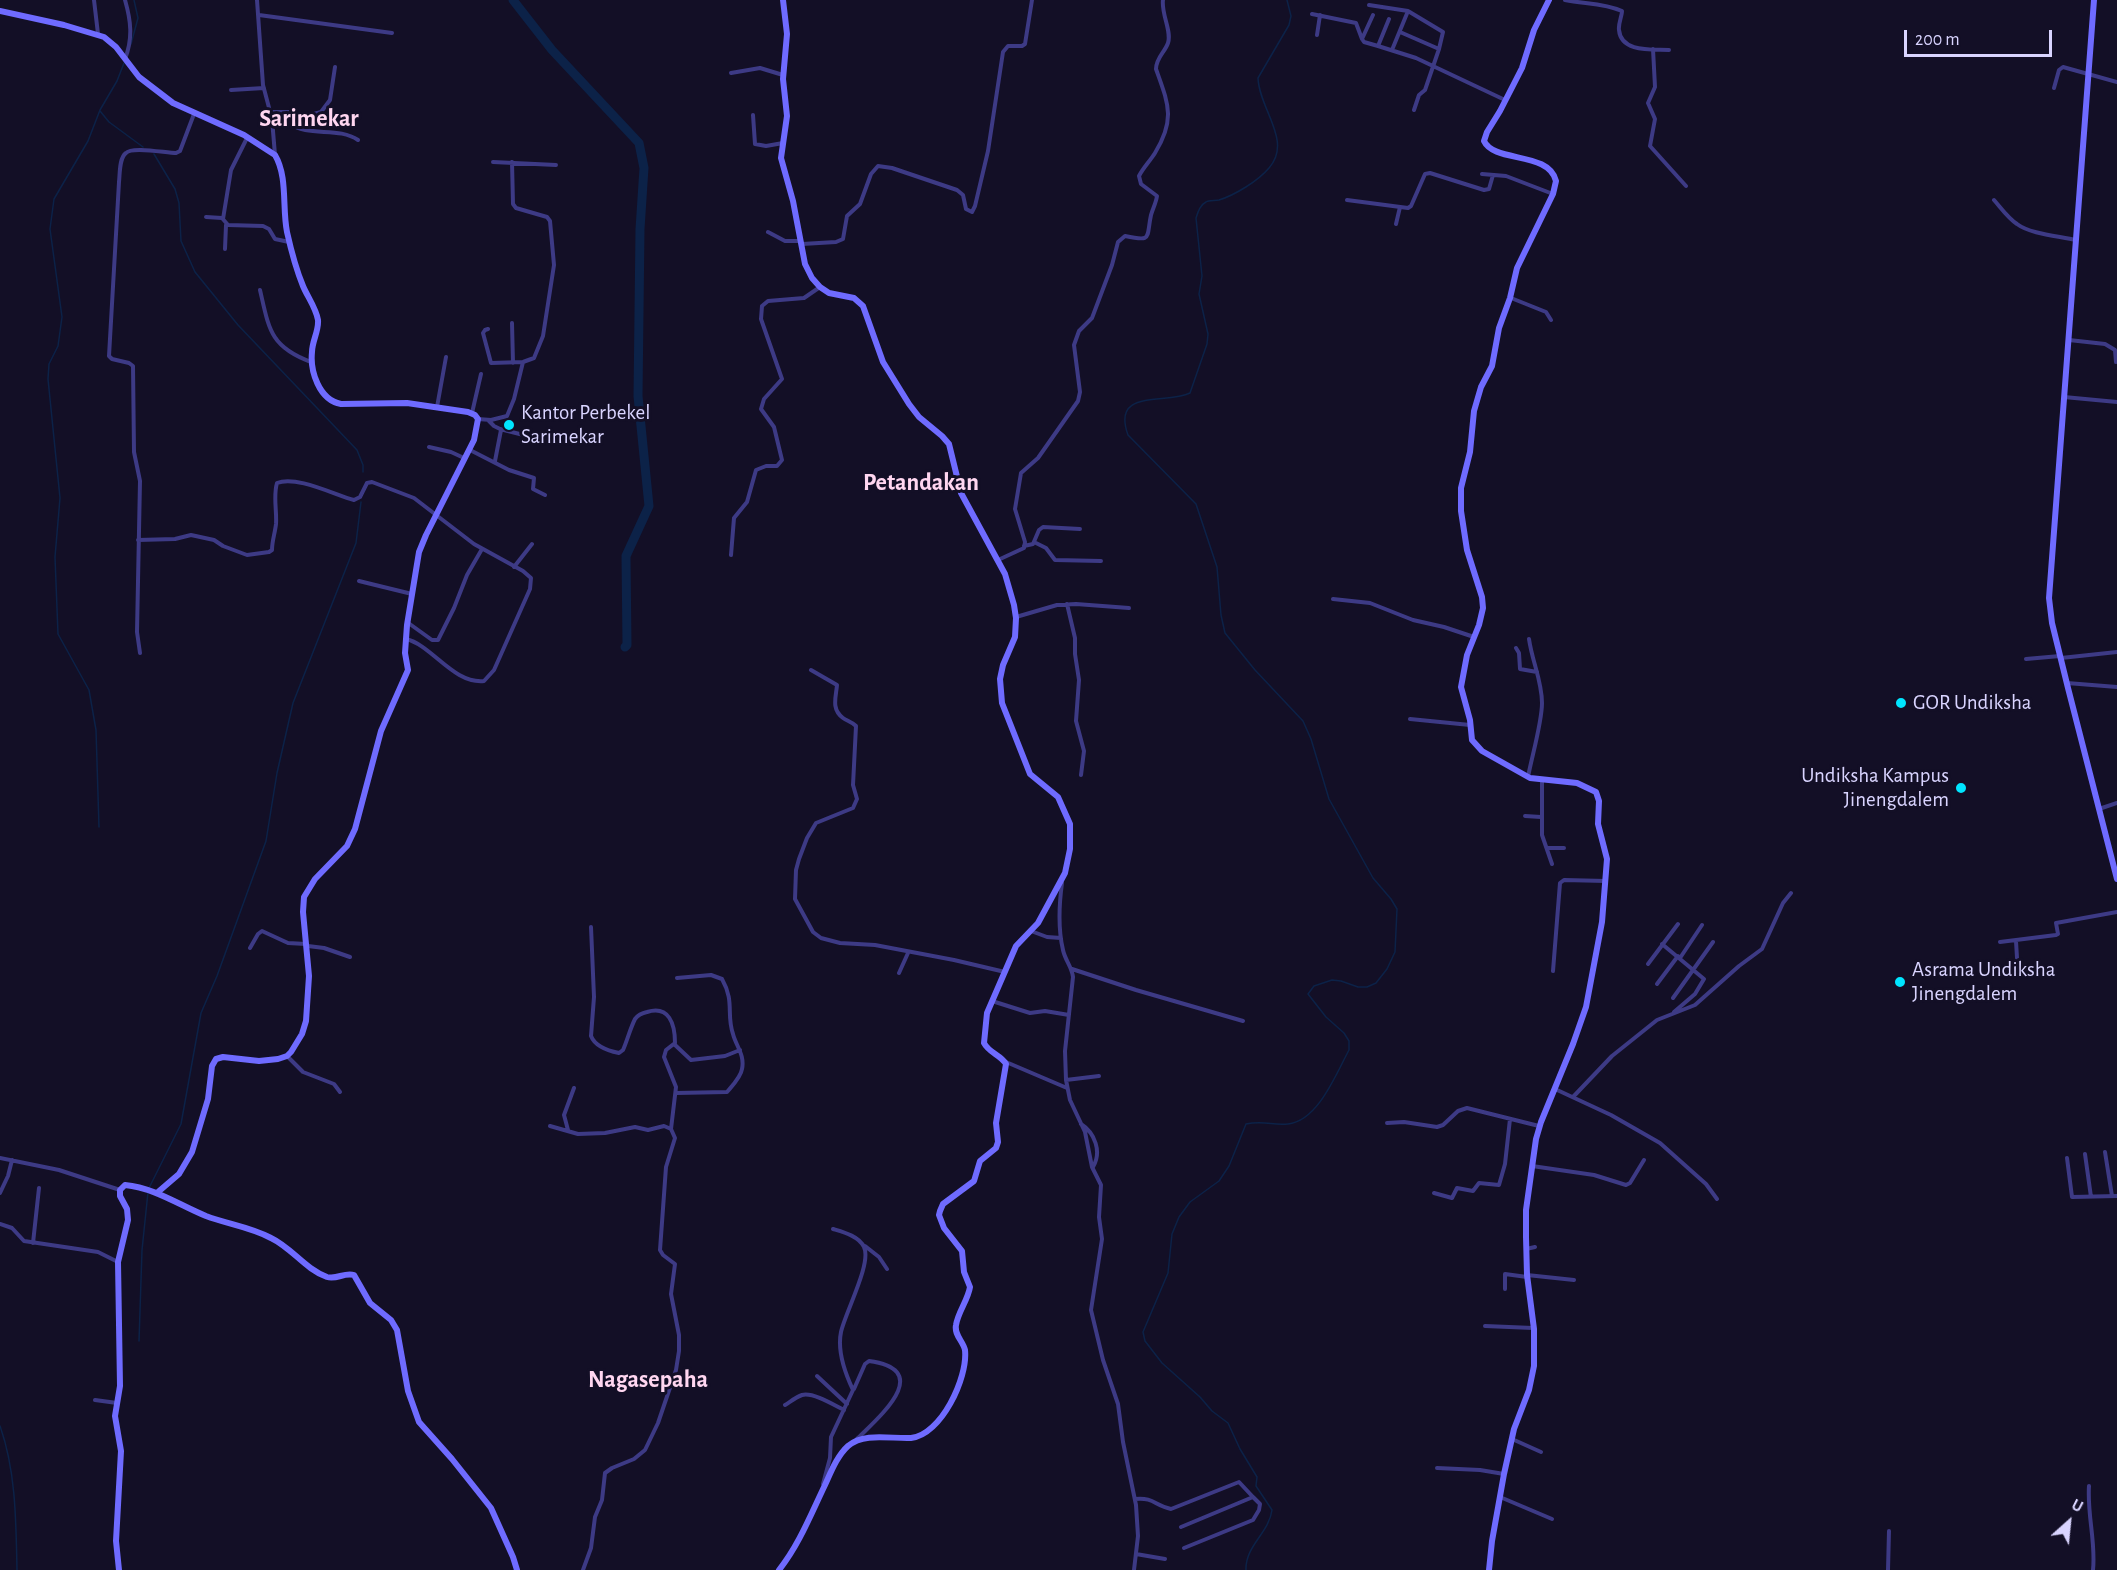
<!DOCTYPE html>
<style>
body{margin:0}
#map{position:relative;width:2117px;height:1570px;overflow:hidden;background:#130f26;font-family:"Alegreya Sans",sans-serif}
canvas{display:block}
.north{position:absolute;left:2039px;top:1492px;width:60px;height:60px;-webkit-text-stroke:4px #130f26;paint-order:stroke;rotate:27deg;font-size:16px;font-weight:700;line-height:24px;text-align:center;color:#d9d4ff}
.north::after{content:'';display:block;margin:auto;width:21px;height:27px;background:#d9d4ff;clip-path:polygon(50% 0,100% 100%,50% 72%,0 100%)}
.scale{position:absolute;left:1904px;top:30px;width:148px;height:27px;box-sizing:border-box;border:3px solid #d9d4ff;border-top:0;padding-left:8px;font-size:18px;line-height:21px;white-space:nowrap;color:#d9d4ff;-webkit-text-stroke:4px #130f26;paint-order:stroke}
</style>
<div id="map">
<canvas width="2117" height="1570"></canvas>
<div class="north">U</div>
<div class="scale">200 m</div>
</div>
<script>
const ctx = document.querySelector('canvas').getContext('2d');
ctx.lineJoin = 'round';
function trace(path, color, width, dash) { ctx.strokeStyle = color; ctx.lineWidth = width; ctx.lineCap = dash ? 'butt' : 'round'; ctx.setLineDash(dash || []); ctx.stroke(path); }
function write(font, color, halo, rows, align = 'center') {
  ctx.font = font + ' "Alegreya Sans",sans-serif'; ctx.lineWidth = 6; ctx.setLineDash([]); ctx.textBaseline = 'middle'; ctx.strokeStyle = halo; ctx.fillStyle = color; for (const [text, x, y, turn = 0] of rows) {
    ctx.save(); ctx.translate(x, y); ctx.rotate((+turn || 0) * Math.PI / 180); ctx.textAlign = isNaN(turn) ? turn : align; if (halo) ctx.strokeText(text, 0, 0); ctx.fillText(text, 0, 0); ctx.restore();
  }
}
trace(new Path2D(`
 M131 44 138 18 134 0
 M100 111 109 122 143 147
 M154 154 175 189 179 203 181 241 195 272 238 325 357 450 363 465V472
 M99 827 96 730 89 690 58 634 55 557 60 498 48 379 49 364 58 346 62 317 50 229 54 199 88 141 100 110 117 81 124 63
 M149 1188 181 1124 201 1013 217 976 266 841 277 773 293 703 356 543 361 502
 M139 1341 142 1250 148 1192
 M0 1426C16 1471 16 1522 17 1570
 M1246 1570C1245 1546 1269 1533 1272 1510L1256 1486 1257 1477 1240 1449 1228 1423 1212 1411 1200 1397 1162 1363 1145 1341 1143 1332 1168 1273 1172 1234 1179 1217 1190 1202 1219 1181 1229 1166 1246 1124C1265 1120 1273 1126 1288 1124 1318 1121 1336 1074 1349 1050V1041L1344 1033 1326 1017 1308 994 1314 986 1332 980 1341 981 1358 987H1367L1376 983 1387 969 1395 952 1397 909 1391 899 1373 878 1329 799 1311 739 1303 721 1255 670 1225 633 1221 615 1217 567 1196 504 1128 435C1111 388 1166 405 1190 393L1207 344 1208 334 1199 294 1202 276 1196 218C1198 212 1200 205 1206 202 1209 200 1215 201 1219 200 1235 195 1258 181 1269 168 1293 141 1259 109 1258 78L1289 25 1291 16 1287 0`), '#0c2248', 1.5);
trace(new Path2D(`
 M513 0 552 50 639 143 644 168 640 229 638 396 649 506 626 556 627 645 625 647`), '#0c2248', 9);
trace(new Path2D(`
 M94 0 98 34
 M125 0C131 21 133 38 125 59
 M257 0 263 85 272 119 275 155
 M1565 0C1585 4 1604 3 1622 11 1622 16 1618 24 1619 30 1621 53 1653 49 1669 50
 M1369 5 1408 11 1392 50
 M1408 11 1443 32 1439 49
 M1312 14 1356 23 1362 39
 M259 15 392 33
 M1373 15 1362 39 1364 42 1378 46
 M1389 19 1378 46 1416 58 1505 100
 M1400 32 1439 49 1425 90 1419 95 1414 110
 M1317 35 1320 15
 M1653 49 1655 87 1648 103 1655 119 1650 146 1686 186
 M731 73 760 68 783 75
 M2054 88 2059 70 2063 67 2117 82
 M231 90 264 88
 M271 112H288L303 117 321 112 330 100 335 67
 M280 112C283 115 286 120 289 123 308 138 338 126 358 140
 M753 115 755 144 766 146 783 143
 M493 162 556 165
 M1482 174 1506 176 1553 194
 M1347 200 1408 208 1411 206 1425 174 1430 173 1484 190 1489 189 1493 175
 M1994 200C2001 208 2008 218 2017 224 2030 234 2059 236 2076 240
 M206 217 222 218 228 225 263 226 269 229 275 239 289 242
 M223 219 231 170 247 138
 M1396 224 1400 207
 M768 232 785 241H800
 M802 244 836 242 843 239 847 216 860 204 871 174 878 166 892 168 957 190 963 195 966 209 972 212 975 206 988 151 1003 52 1008 46H1022L1025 44 1032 0
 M225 249 226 225
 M260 290C269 329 270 347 311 362
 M1511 298 1546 312 1551 320
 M512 323 513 363
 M488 329 485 330 483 333 491 363 523 362 534 358 543 336 554 265 550 221 547 217 516 208 513 204 512 162
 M2069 340 2105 344 2115 350 2116 362
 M2064 397 2117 402
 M437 407 446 357
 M472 413 481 374
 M478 419 491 420 507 416 514 399 523 362
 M489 421 494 426 500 429 543 440
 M429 447 451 452 464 458
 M470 450 509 470 534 478 533 489 545 495
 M495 461 501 430
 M138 540 175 539 191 535 214 540 223 546 247 555 269 552 272 550C272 541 275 533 276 524 277 511 273 496 277 483 296 475 335 495 354 500L360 497 367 483 372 482 414 498 474 544 523 571 531 578 530 589 494 670 484 681C453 684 432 645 406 639
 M1034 542 1046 548 1055 560 1101 561
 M1024 546 1033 544 1039 530 1043 527 1080 529
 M731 555 734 518 747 502 756 470 766 466H777L782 460 774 427 761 409 764 399 782 379 761 319 762 306 768 301 804 298 820 287
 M998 560 1024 548 1025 542 1015 509 1021 473 1038 458 1078 401 1080 392 1074 345 1079 331 1092 318 1112 265 1118 242 1125 236C1153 242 1146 238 1151 215 1153 208 1156 203 1157 196L1141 184 1139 176C1143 168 1150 161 1155 153 1176 119 1168 103 1156 69 1156 58 1165 52 1168 43 1172 31 1161 14 1163 0
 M514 567 532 544
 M359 581 412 594
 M1333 599 1370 603 1413 620 1444 627 1474 637
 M1067 604 1075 638V654L1079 680 1076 721 1084 751 1081 775
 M1016 617 1057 605 1076 604 1129 608
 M407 622 432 640H438L454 608 467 575 482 549
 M1516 648 1519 653 1520 669 1537 672
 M140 653 137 632 140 481 134 452 133 366 129 363 112 359 109 356 119 182C120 174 119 158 126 153 132 146 166 153 176 153L180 151 194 114
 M2061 658 2117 652
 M2026 659 2060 656
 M811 670 837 685C836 697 831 709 843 718 847 721 852 722 856 726L853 785 857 799 853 808 816 823 807 838 799 859 796 870 795 899 813 932 821 938 840 943 875 945 954 960 1005 972
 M2067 683 2117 687
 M1410 719 1470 725
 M1528 777C1532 756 1542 722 1542 703 1542 681 1532 661 1529 639
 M1542 780V835L1552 864
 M2099 809 2117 803
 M1525 816 1541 817
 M1547 848H1564
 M1062 883C1059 905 1058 929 1063 950 1065 960 1072 967 1073 977L1065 1051 1066 1080 1070 1100 1085 1132 1092 1167 1101 1185 1099 1217 1102 1239 1091 1310 1103 1360 1118 1404 1123 1442 1136 1505 1138 1536 1134 1570
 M1031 931 1047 937 1061 938
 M2016 941 2017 958
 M2000 942 2056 935 2058 934 2056 923 2117 912
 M1662 944 1704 979 1695 994 1674 1012
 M308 946 324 948 350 957
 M250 948 258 934 262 931 288 943 306 944
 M1680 958 1702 925
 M1648 964 1678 924
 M1072 969 1136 990 1243 1021
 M1553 971 1560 883 1564 880 1606 881
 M899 973 908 953
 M1657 984 1678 956
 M1673 998 1713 942
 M992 1001 1030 1013 1045 1011 1069 1015
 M674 1044 691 1060 725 1056 740 1050
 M287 1056 303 1072 334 1084 340 1092
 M1006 1062 1067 1088
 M1066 1080 1099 1076
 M1555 1089 1611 1115 1660 1143 1706 1184 1717 1199
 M676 1093 727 1092C732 1086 741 1077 742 1069 745 1055 736 1046 733 1034 726 1014 735 1002 722 979L711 975 677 978
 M1573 1097 1612 1056 1657 1020 1695 1005 1739 966 1762 949 1783 903 1791 893
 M1387 1123 1404 1122 1437 1127 1443 1125 1458 1111 1467 1108 1539 1126
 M1081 1124C1095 1133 1102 1152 1093 1167
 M550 1126 578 1134 605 1133 635 1127 648 1130 664 1126 671 1129
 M568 1130 564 1115 574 1088
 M2105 1152 2112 1196
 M2085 1154 2091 1197
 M0 1158 59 1170 120 1190
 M2067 1158 2072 1197 2117 1196
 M1532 1166 1594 1175 1626 1185 1630 1183 1644 1160
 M0 1193 8 1176 12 1160
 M1434 1193 1452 1198 1457 1188 1473 1191 1479 1183 1499 1185 1505 1164 1510 1119
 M0 1224 12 1228 24 1241 98 1252 118 1262
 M33 1243 39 1188
 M865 1246 879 1257 887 1269
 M1526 1249 1535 1247
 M1527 1275 1574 1280
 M1505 1289V1274L1527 1277
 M1485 1326 1533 1328
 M817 1376 847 1404
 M854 1389 865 1364 869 1361C935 1370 879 1417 857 1439
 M95 1400 117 1403
 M785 1405C790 1402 796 1397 802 1395 813 1392 834 1405 844 1410
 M1512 1439 1541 1452
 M1437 1468 1480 1470 1504 1474
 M823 1484 830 1458 831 1437 853 1390C845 1373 837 1351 841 1332 845 1313 872 1263 864 1247 859 1236 843 1232 833 1229
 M2089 1486C2087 1515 2096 1542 2093 1570
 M1500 1497 1552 1519
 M1135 1499C1154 1497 1155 1506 1171 1509L1239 1482 1253 1497 1181 1527
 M1184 1548 1253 1520 1259 1510 1260 1504 1253 1497
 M1136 1554 1165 1559
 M583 1570 591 1548 595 1517 602 1500 605 1473 612 1468 634 1459 645 1450 658 1423 676 1370 679 1351V1335L671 1294 675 1264 663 1255 660 1250 666 1167 675 1138 671 1129 676 1087 664 1057 666 1050 675 1043C675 1024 669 1005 647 1012 642 1013 638 1015 635 1019 630 1029 627 1041 623 1050L619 1053C609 1051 595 1046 591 1036L594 997 591 927
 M1888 1570 1889 1531`), '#3d3a85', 4);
trace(new Path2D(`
 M2094 0 2049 598 2052 623 2068 688 2117 879
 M0 11 64 25 104 37 116 47 139 77 173 103 244 135 275 155C288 177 282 208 287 232 291 250 296 269 303 286 307 296 316 308 318 320 319 331 312 341 312 352 310 371 319 400 341 404L407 403 468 412 475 415 478 419 474 440 426 535 419 552 407 625 405 653 408 670 381 731 355 829 347 846 315 879 304 897 303 912 309 976 306 1021 302 1034 291 1052 287 1056 278 1059 259 1061 223 1057 216 1059 212 1066 208 1099 192 1152 179 1174 158 1192
 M119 1570 116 1541 121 1451 115 1416 120 1386 118 1262 128 1220 127 1209 120 1196V1190L125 1185C155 1188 179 1205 206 1216 227 1224 251 1227 271 1238 292 1248 305 1269 327 1277 337 1280 344 1272 354 1275L370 1303 391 1320 397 1330 408 1391 419 1422 452 1459 491 1508 513 1557 517 1570
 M779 1570C799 1545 811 1514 825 1485 831 1472 837 1456 848 1446 864 1432 891 1439 911 1438 941 1435 968 1378 965 1350 963 1341 954 1335 956 1325 958 1312 968 1300 970 1287L964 1272 962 1251 944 1228 939 1215 940 1211 943 1204 974 1181 980 1161 996 1148 998 1142 996 1123 1006 1064C1001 1055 989 1053 984 1043L987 1013 1016 946 1038 923 1065 873 1070 849V824L1058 797 1030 774 1002 703 1000 679 1003 665 1015 637 1016 618 1014 605 1005 574 961 493 949 444 942 436 919 417 909 404 883 362 863 306 854 298 829 293 820 287 812 278 805 264 793 201 781 158 787 116 783 79 787 34 783 0
 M1489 1570 1492 1541 1504 1474 1514 1429 1529 1390 1534 1366V1329L1527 1275 1526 1237V1210L1536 1139 1541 1122 1573 1044 1586 1007 1602 922 1607 859 1598 824 1599 801 1596 792 1577 783 1530 778 1482 751 1472 740 1470 720 1461 687 1467 655 1479 625 1483 608 1482 597 1467 550 1461 511V488L1470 452 1474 411 1481 387 1492 366 1499 328 1510 298 1517 268 1553 194 1556 181C1549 151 1494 163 1484 141L1487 132 1500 111 1522 68 1534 30 1549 0`), '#6f6bff', 6);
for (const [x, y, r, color] of [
 [509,425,6,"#00e5ff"],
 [1901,703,6,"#00e5ff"],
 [1961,788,6,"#00e5ff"],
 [1900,982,6,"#00e5ff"]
]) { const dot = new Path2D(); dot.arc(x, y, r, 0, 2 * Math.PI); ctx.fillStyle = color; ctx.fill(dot); trace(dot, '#130f26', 2); }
write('21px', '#d9d4ff', '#130f26', [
 ["Kantor Perbekel",521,413],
 ["Sarimekar",521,437],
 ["GOR Undiksha",1913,703],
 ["Undiksha Kampus",1949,776,"right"],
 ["Jinengdalem",1949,800,"right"],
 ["Asrama Undiksha",1912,970],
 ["Jinengdalem",1912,994]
], 'left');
write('bold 24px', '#ffd6f0', '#130f26', [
 ["Sarimekar",309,119],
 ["Petandakan",921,483],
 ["Nagasepaha",648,1380]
]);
</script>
